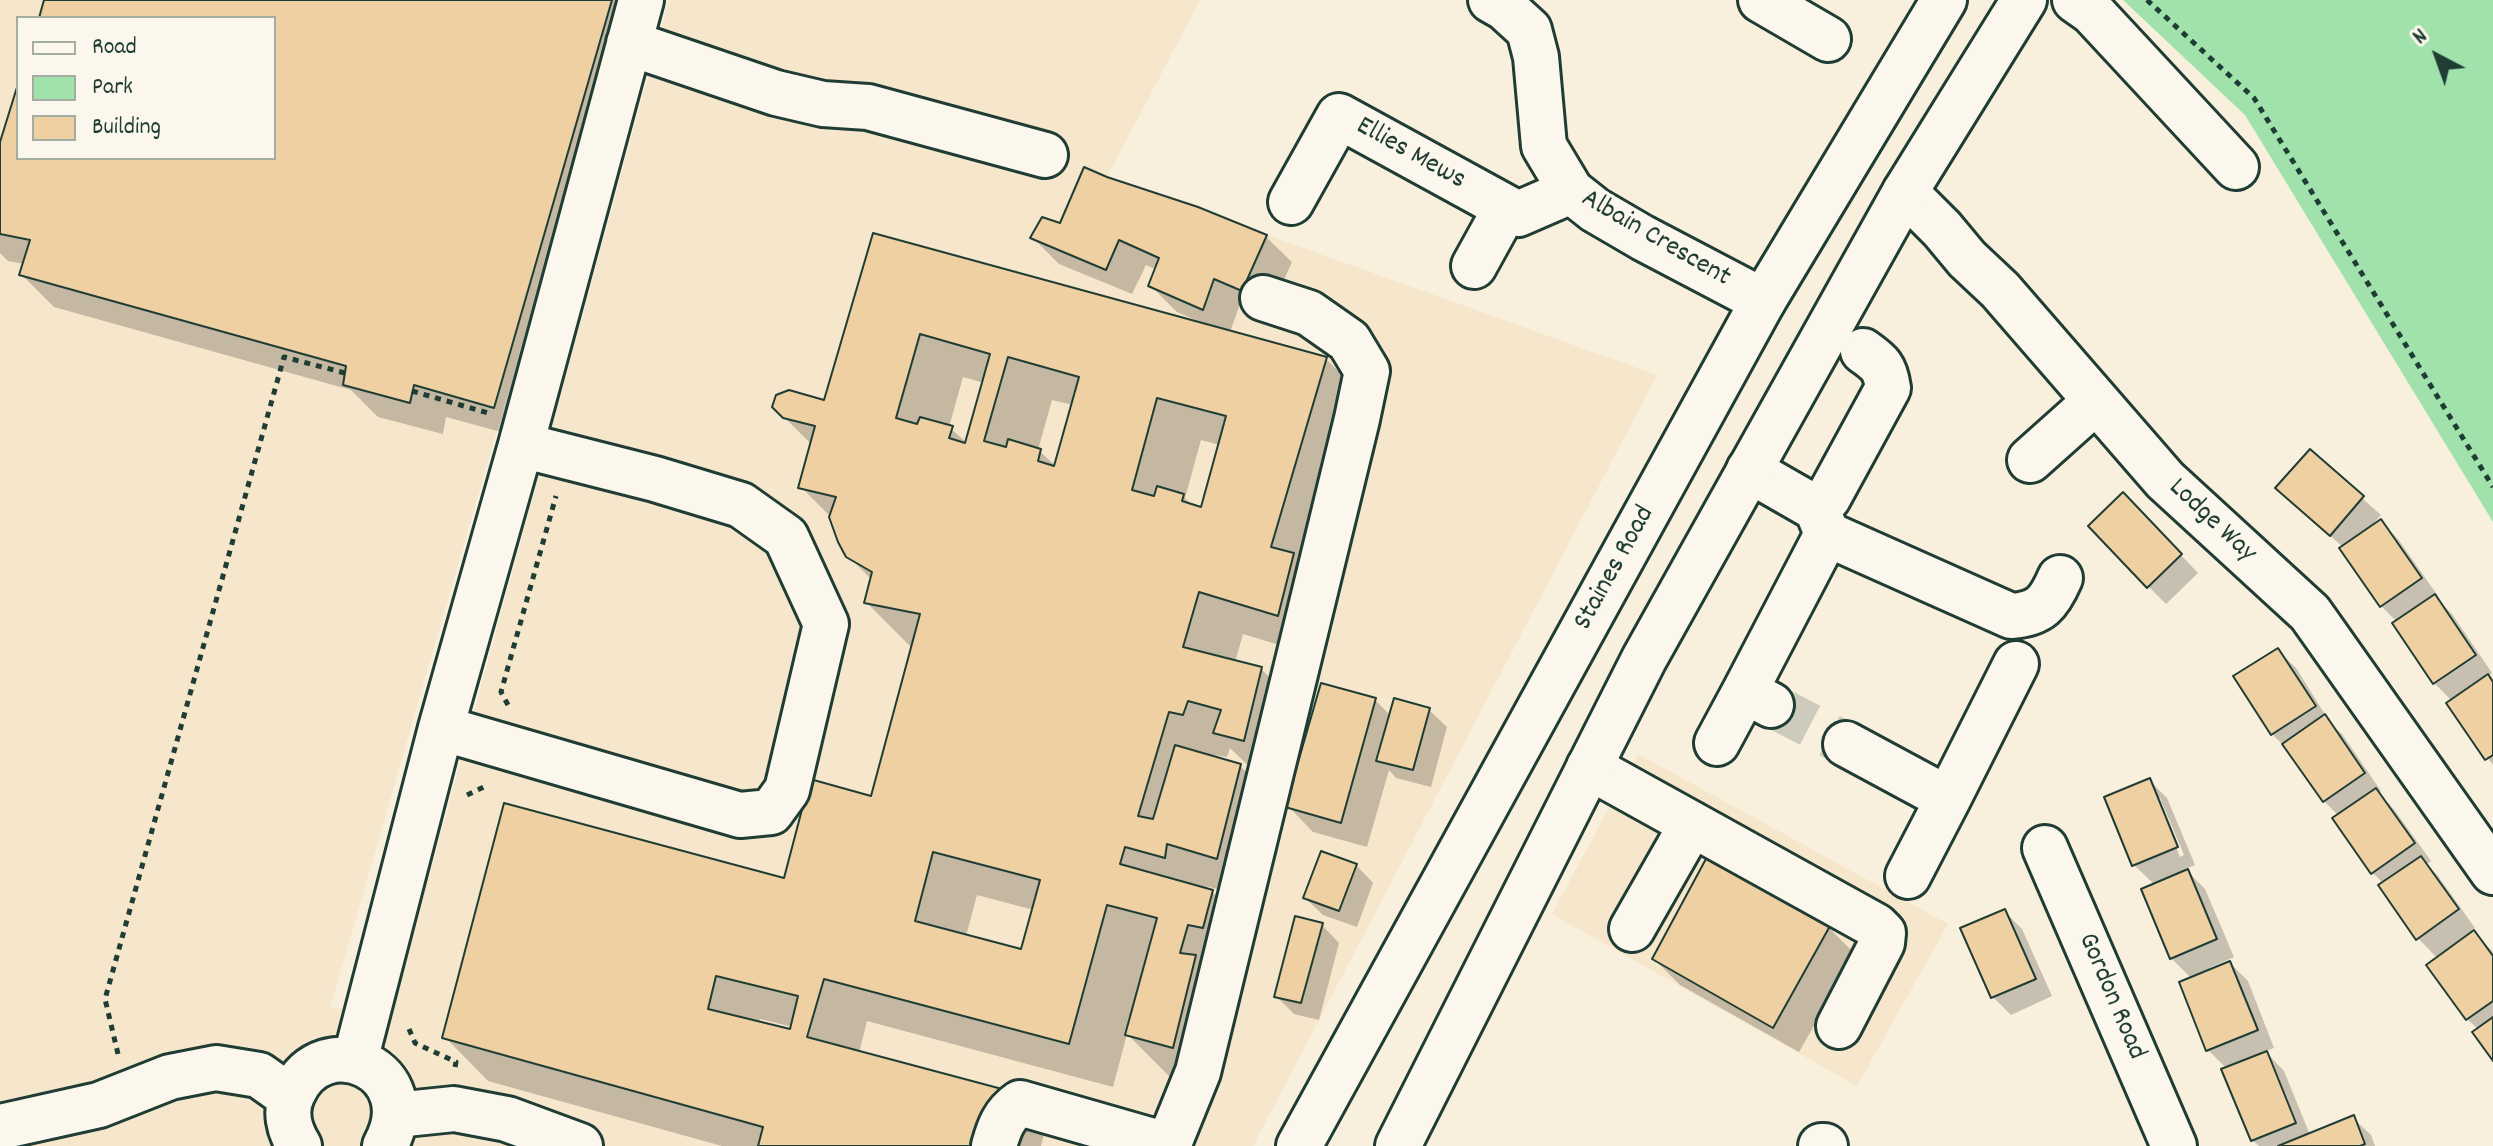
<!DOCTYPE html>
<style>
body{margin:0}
#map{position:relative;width:2493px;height:1146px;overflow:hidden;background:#f9efdd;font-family:Dekko,sans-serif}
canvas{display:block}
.legend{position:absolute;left:16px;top:16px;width:260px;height:144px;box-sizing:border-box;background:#fbf7ec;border:2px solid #a3ada2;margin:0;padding:10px 14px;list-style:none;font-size:24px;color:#1f3d34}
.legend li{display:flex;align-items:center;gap:16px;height:40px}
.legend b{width:40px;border:2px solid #a3ada2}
.north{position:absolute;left:2397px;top:16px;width:80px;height:80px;-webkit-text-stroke:6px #fbf7ec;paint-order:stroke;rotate:319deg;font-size:22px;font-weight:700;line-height:32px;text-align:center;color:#1f3d34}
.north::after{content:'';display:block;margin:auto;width:28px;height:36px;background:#1f3d34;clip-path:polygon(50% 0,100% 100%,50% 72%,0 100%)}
</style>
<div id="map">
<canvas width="2493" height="1146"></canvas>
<ul class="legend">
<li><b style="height:10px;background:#fbf7ec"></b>Road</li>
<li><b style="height:22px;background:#a1e2ac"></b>Park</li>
<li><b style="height:22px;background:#efd0a2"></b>Building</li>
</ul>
<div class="north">N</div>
</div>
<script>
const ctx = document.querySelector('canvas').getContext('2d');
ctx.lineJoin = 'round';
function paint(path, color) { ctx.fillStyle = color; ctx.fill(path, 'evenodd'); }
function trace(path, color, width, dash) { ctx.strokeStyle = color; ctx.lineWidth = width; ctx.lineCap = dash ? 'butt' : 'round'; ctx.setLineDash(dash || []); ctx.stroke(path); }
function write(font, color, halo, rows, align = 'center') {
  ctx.font = font + ' Dekko,sans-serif'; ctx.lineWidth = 6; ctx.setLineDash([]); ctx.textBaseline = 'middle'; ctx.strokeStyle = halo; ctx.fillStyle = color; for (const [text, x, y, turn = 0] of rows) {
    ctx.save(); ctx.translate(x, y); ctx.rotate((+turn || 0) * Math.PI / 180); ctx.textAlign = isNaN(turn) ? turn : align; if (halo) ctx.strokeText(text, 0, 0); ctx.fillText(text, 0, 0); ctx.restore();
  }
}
paint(new Path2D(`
 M0 0H621L330 1008 392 1012 669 0H1200L1107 177 1198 207 1267 235 1657 375 1253 1146H0ZM18 18H274V158H18Z
 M1638 754 1948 924 1857 1086 1552 914Z`), '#f6e6cb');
paint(new Path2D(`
 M2123 0H2493V522L2245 115Z`), '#a1e2ac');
paint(new Path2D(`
 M46 0H655L527 439 446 417 443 434 378 417 351 390 54 307 21 274 24 264 8 261 0 253V148L18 91V158H274V18H41Z
 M1061 225 1266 237 1292 262 1268 315 1240 304 1230 332 1326 359 1370 403 1318 579 1337 599 1322 658 1243 634 1235 662 1261 669 1305 712 1259 776 1230 748 1227 757 1214 755 1213 758 1240 766 1284 809 1260 901 1206 886 1256 935 1247 970 1231 967 1226 988 1239 1001 1217 1091 1171 1078 1127 1034 1113 1087 867 1021 859 1053 1000 1091 1044 1135 1041 1146H722L488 1081 445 1037 785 881 872 798 914 646H910L866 602 872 580 848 556 832 518 801 487 812 445 774 407 825 403 874 235 1199 324 1200 322 1177 312 1151 286 1157 270 1146 265 1132 294 1059 264 1033 238ZM963 377 984 383 967 443 949 427ZM1052 400 1073 405 1056 466 1038 450ZM1201 440 1220 445 1203 509 1194 507 1185 498ZM977 895 1034 910 1023 951 966 936ZM760 1019 793 1027 792 1032 759 1024Z
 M2310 452 2381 515 2372 525 2380 521 2398 539 2438 596 2436 598 2452 614 2492 673 2487 677 2493 682V765L2448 703 2452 701 2434 683 2397 622 2381 606 2343 547 2296 506Z
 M2141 513 2198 573 2166 604 2148 586Z
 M2278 650 2296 668 2331 724 2342 734 2381 791 2378 793 2393 808 2431 861 2427 864 2438 876 2475 928 2472 930 2493 952V1057L2479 1030 2467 1019 2438 959 2418 938 2384 884 2373 873 2339 816 2324 801 2291 753 2272 734Z
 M1375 700 1391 716 1429 710 1447 727 1431 787 1396 778 1389 770 1367 847 1313 832 1288 806Z
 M2149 780 2167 798 2195 865 2185 869 2205 889 2234 957 2209 968 2210 971 2230 963 2248 981 2274 1048 2265 1051 2284 1071 2310 1135 2353 1118 2371 1135 2375 1146H2259L2252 1140 2227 1069 2208 1050 2192 979 2171 958 2155 885 2134 865ZM2156 798H2160L2184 855 2180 857Z
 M1356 865 1373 883 1357 927 1323 915 1305 898Z
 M2004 911 2022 929 2052 996 2011 1015 1993 997Z
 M1322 925 1339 943 1319 1020 1294 1014 1276 996Z
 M1829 928 1855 954 1799 1052 1680 985 1654 959Z`), '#0003');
const building = new Path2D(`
 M44 0H612L494 408 414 385 410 403 343 385 346 366 19 275 30 240 0 234V142L18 84V158H274V18H39Z
 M1084 167 1107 177 1198 207 1267 235 1242 291 1214 279 1203 310 1148 286 1159 258 1119 240 1106 270 1030 238 1042 217 1060 223Z
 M873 233 1327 357 1271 547 1294 553 1278 616 1199 592 1183 647 1262 667 1244 741 1213 733 1221 710 1188 701 1183 715 1169 712 1138 816 1153 819 1175 745 1241 764 1217 859 1167 844 1165 858 1125 847 1120 864 1213 890 1203 928 1188 925 1180 953 1196 955 1173 1048 1125 1035 1157 918 1107 905 1069 1044 824 979 807 1037 1002 1089 985 1146H758L763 1127 442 1038 504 803 784 878 810 779 871 796 920 614 864 603 872 572 846 557 838 542 829 517 836 497 798 488 815 426 783 418 772 407 776 395 789 390 824 400ZM920 334 990 354 965 443 949 438 953 426 920 417 917 424 896 418ZM1008 357 1079 377 1054 466 1038 461 1041 449 1008 439 1006 447 984 441ZM1157 398 1226 416 1201 507 1182 501 1184 494 1157 486 1154 496 1132 490ZM933 852 1040 880 1021 949 915 921ZM716 976 798 996 790 1029 708 1009Z
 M2310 449 2364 496 2330 536 2275 488Z
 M2123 492 2182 554 2147 588 2088 526Z
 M2381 519 2422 578 2380 607 2339 548Z
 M2435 594 2476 655 2433 684 2392 623Z
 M2278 648 2316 706 2271 735 2233 676Z
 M2488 674 2493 682V755L2485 760 2446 703Z
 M1321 683 1376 698 1341 823 1285 807Z
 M1394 698 1430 708 1413 770 1376 761Z
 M2325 714 2365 773 2323 802 2282 744Z
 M2150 778 2178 847 2132 866 2104 797Z
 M2376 788 2415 843 2371 874 2332 818Z
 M1321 851 1357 864 1339 911 1303 898Z
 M2421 856 2459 909 2416 940 2378 885Z
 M1707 857 1830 926 1773 1028 1652 959Z
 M2188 869 2217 939 2170 959 2141 889Z
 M2005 909 2036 979 1991 998 1960 928Z
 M1295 916 1323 923 1301 1003 1274 997Z
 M2474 930 2493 956V1001L2466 1020 2426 965Z
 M2230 961 2258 1030 2206 1051 2179 982Z
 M2493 1017V1061L2472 1032Z
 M2267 1051 2296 1123 2251 1141 2221 1069Z
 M2354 1115 2365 1144 2360 1146H2278Z`);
paint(building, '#efd0a2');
trace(building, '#1f3d34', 2);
trace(new Path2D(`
 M1771 705 1846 744`), '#cdcbbb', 44, [44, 22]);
const minor = new Path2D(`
 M1491 0 1505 8 1529 30 1536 57 1544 146 1571 191 1595 210 1643 238 1763 301
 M1761 0 1828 39
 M2075 0 2092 12 2236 167
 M629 43 776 93 823 104 868 107 1045 155
 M1905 192 1942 229 1967 259 2000 290 2165 480 2310 613 2493 872
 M1291 202 1339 116 1518 214 1571 191
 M1474 266 1506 208
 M2030 460 2096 401
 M1749 470 1817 509 1827 534 1745 691 1771 705
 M1817 509 1828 498 1888 388C1885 367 1880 363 1863 351
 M1827 534 2011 616C2041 614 2049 603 2060 578
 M441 728 740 815 771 812 787 790 826 624 786 537 741 505 655 479 521 445
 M1717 743 1745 691
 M1846 744 1948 799 2016 664
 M1589 767 1876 926 1883 933 1882 943 1839 1026
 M2045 848 2174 1146
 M1908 876 1948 799
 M1632 929 1692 824
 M355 1061 441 728 521 445 641 0
 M396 1115 454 1109 507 1119 580 1146
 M0 1127 99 1105 170 1077 216 1068 259 1075 290 1097
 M299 1146C289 1130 284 1111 293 1093 323 1025 427 1070 385 1146
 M994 1146C999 1128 1004 1114 1020 1103L1170 1146
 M1168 1146 1198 1072 1357 419 1367 371 1349 341 1309 313 1263 298
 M1821 1146H1825`);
const highway = new Path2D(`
 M1299 1146 1763 301 1944 0
 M1398 1146 1644 659 1905 192 2024 0`);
trace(minor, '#1f3d34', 50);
trace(highway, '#1f3d34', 50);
trace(new Path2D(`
 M2147 0 2254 98 2493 487
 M412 391 488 413
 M508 705 501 692 556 496
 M467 795 486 786
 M409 1029 415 1043 456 1062 455 1067
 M118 1054 105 999 284 357 345 373`), '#1f3d34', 5, [6, 6]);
trace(minor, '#fbf7ec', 44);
trace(highway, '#fbf7ec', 44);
write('28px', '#1f3d34', '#fbf7ec', [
 ["Ellies Mews",1410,155,29],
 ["Albain Crescent",1655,240,30],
 ["Lodge Way",2211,522,43],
 ["Staines Road",1616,569,-61],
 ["Gordon Road",2110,997,67]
]);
</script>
